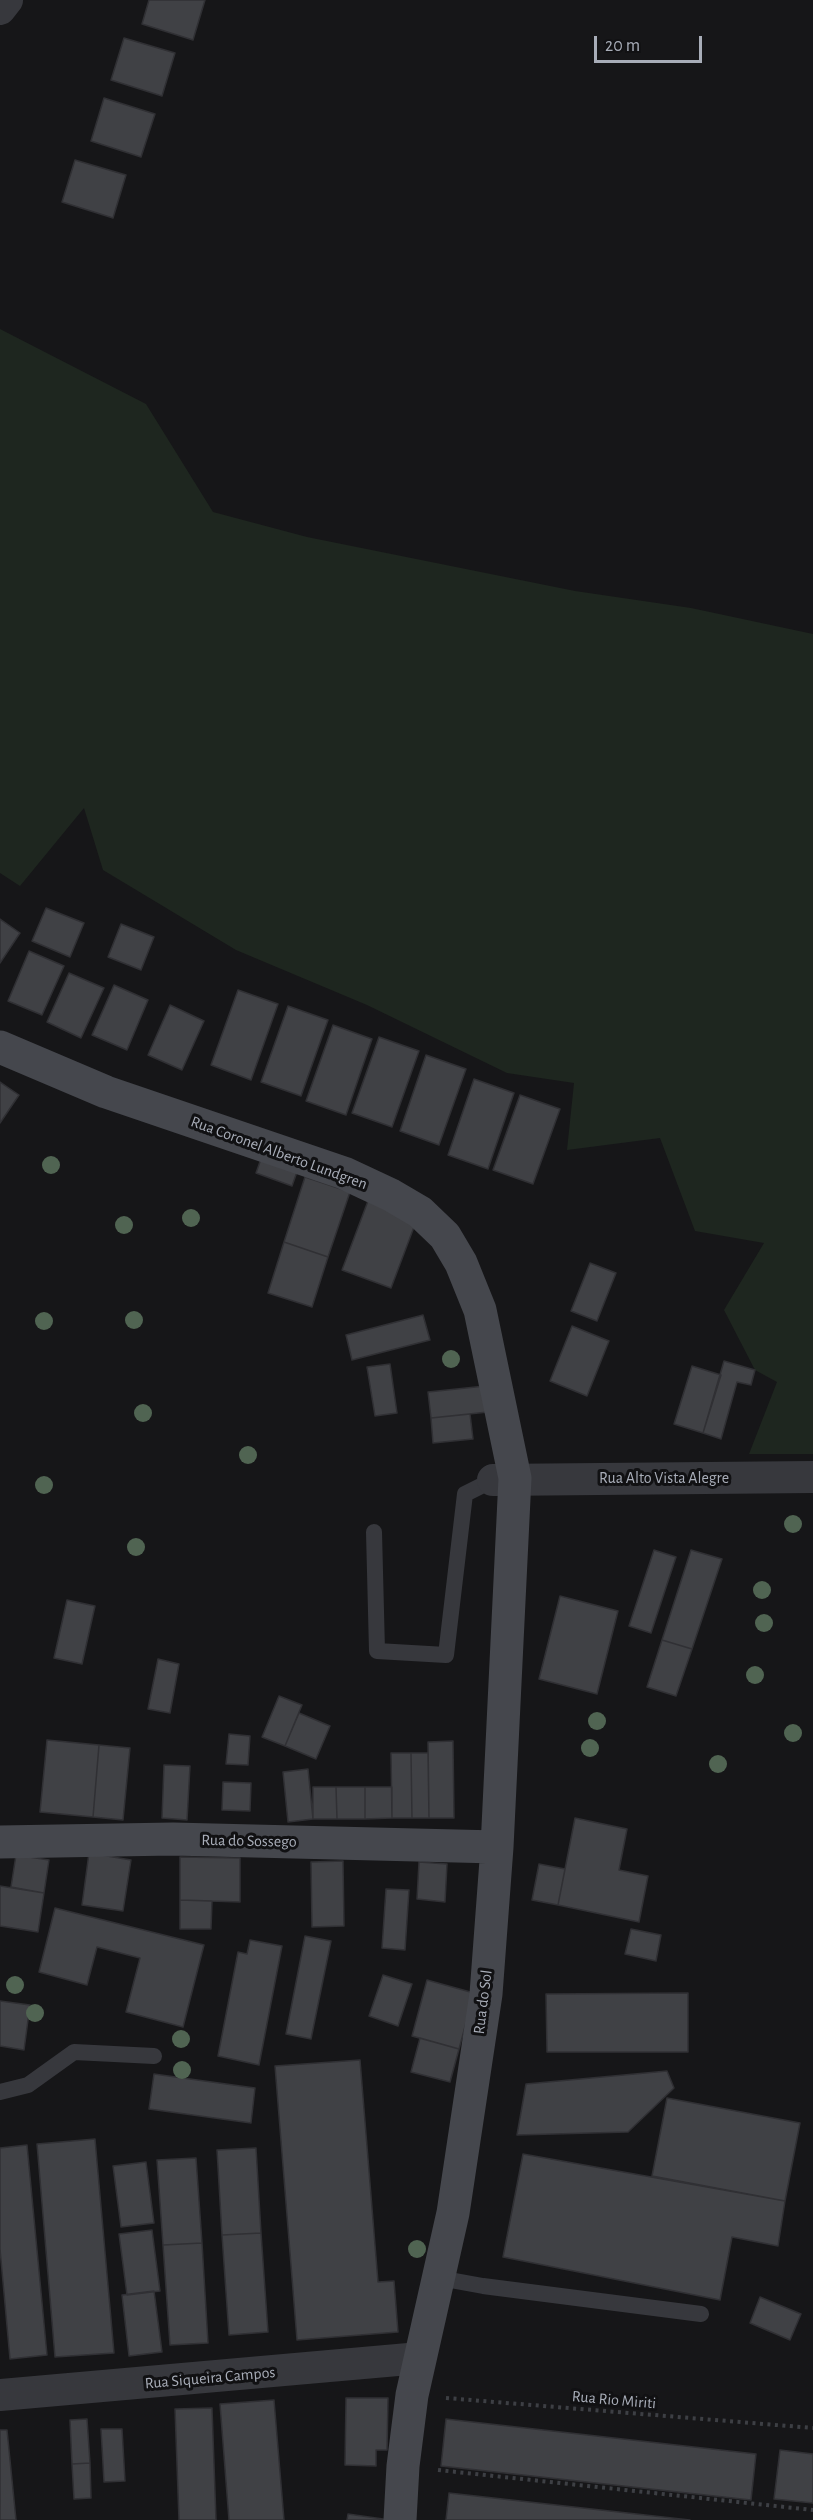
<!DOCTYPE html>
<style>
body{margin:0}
#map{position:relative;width:813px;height:2520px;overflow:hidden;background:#161618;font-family:"Alegreya Sans",sans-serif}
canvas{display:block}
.scale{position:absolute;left:594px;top:36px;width:108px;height:27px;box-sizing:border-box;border:3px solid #a8adb8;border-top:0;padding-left:8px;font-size:18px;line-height:21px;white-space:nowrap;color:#a8adb8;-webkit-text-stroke:4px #111113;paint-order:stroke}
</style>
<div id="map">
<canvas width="813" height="2520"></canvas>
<div class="scale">20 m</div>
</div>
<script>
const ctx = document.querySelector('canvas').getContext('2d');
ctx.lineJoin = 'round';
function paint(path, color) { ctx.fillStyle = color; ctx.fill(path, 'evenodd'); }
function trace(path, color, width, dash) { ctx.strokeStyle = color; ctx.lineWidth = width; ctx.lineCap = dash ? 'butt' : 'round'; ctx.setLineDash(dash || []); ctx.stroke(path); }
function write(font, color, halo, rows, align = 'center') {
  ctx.font = font + ' "Alegreya Sans",sans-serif'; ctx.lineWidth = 6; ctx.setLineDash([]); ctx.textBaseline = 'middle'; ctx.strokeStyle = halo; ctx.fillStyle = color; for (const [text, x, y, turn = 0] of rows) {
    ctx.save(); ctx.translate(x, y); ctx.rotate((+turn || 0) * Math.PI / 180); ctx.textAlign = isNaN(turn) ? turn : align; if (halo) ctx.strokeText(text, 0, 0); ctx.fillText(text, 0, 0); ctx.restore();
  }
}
paint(new Path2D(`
 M0 329 146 404 213 512 307 537 575 591 691 608 813 634V1454H749L777 1382 755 1370 724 1310 764 1243 695 1231 660 1138 567 1150 574 1083 507 1073 367 1005 236 950 103 870 84 808 20 886 0 873Z`), '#1e261f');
const building = new Path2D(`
 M149 0H205L193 40 142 24Z
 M124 38 175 53 162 96 111 80Z
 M104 98 155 114 141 157 91 141Z
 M75 160 126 175 113 218 62 202Z
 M46 908 84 923 70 957 32 941Z
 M0 919 20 933 0 963Z
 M121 924 154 937 141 970 108 957Z
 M29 951 64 966 42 1015 8 1001Z
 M69 973 104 988 81 1038 47 1022Z
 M114 985 148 1000 127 1050 92 1035Z
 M238 990 278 1004 251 1080 211 1065Z
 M170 1005 204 1021 182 1070 148 1055Z
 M288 1006 328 1020 301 1096 261 1082Z
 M333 1025 372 1039 346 1115 306 1101Z
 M379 1037 419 1051 392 1127 352 1113Z
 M426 1055 466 1069 439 1145 400 1131Z
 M474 1079 514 1093 488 1169 448 1155Z
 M0 1082 19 1095 0 1123Z
 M520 1095 560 1109 533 1184 493 1170Z
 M262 1156 298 1169 292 1186 256 1173Z
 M305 1177 350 1192 328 1257 284 1242Z
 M368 1201 417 1219 391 1288 342 1270Z
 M284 1242 328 1257 312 1307 268 1293Z
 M590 1263 616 1273 597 1321 571 1311Z
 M423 1315 430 1340 352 1360 346 1335Z
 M572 1326 609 1341 587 1396 550 1381Z
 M724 1361 755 1370 751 1385 737 1382 721 1439 703 1433Z
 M390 1364 397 1413 375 1416 367 1367Z
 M692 1366 721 1375 703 1433 674 1424Z
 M485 1386 488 1412 431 1418 428 1392Z
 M470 1414 473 1439 433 1443 431 1418Z
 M654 1550 676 1557 651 1633 629 1626Z
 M691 1550 722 1559 692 1649 662 1640Z
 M560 1596 618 1611 597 1694 539 1679Z
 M67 1600 95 1606 82 1664 54 1658Z
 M662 1640 692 1649 676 1696 647 1687Z
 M158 1659 179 1664 170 1713 148 1709Z
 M279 1696 302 1705 285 1746 262 1737Z
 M299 1713 330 1726 316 1759 285 1746Z
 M229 1734 250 1736 248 1765 226 1764Z
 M47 1740 99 1745 93 1817 40 1812Z
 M453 1741 454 1818H429L428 1742Z
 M99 1745 130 1748 123 1820 93 1817Z
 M391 1753H411L412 1818H392Z
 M411 1753H428L429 1818H412Z
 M164 1765 190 1766 187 1820 162 1818Z
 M308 1769 313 1819 288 1822 283 1772Z
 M223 1782 251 1783 250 1811 222 1810Z
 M313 1787H336L337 1819H313Z
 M336 1787H365V1819H337Z
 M365 1787H392V1818L365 1819Z
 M575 1818 627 1829 619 1870 648 1876 639 1922 558 1905Z
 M89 1853 131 1860 123 1911 82 1905Z
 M16 1855 49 1860 44 1893 11 1887Z
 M180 1857 240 1858V1902L180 1900Z
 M343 1861 344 1926 312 1927 311 1862Z
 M419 1862 447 1864 445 1902 417 1899Z
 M539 1864 565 1869 558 1905 532 1900Z
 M0 1886 44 1893 38 1932 0 1926Z
 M386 1889 409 1890 405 1950 382 1948Z
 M180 1900 212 1901 211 1929H180Z
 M55 1908 204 1945 183 2027 126 2012 140 1958 97 1947 87 1985 39 1972Z
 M631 1929 661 1935 656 1961 625 1954Z
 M305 1936 331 1941 311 2039 286 2034Z
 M250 1940 282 1946 259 2065 218 2056 238 1952 247 1954Z
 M383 1975 412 1984 398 2026 369 2016Z
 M427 1980 474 1993 459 2049 412 2036Z
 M688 1993V2052H547L546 1994Z
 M0 2001 30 2005 24 2050 0 2046Z
 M420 2038 459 2049 450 2082 411 2072Z
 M360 2060 378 2282 394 2281 398 2332 297 2340 275 2066Z
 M667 2071 674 2088 628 2132 517 2135 526 2084Z
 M154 2074 255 2088 251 2123 149 2109Z
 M667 2098 800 2123 785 2201 652 2176Z
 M95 2139 114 2353 55 2357 37 2144Z
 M27 2145 47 2355 10 2359 0 2249V2148Z
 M256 2148 261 2233 222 2235 217 2150Z
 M523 2154 785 2201 778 2246 732 2237 720 2300 503 2257Z
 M196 2158 202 2243 163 2245 157 2160Z
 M146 2162 154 2223 121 2227 113 2166Z
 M152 2230 160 2291 127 2295 119 2234Z
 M261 2233 268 2332 229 2335 222 2235Z
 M202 2243 208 2343 170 2345 163 2245Z
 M154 2291 162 2352 129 2356 122 2295Z
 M760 2297 801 2314 790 2340 750 2323Z
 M346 2398H388L387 2450H376V2466L345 2465Z
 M274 2400 284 2520H229L220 2404Z
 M212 2408 216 2520H179L175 2409Z
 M87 2419 90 2463 72 2464 70 2420Z
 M446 2419 756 2454 751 2500 441 2466Z
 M101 2429H122L125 2481 104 2482Z
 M0 2430H7L16 2520H0Z
 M780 2450 813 2454V2503L774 2499Z
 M90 2463 91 2498 74 2499 72 2464Z
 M449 2493 690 2520H446Z
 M348 2514 390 2520H347Z`);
paint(building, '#404145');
trace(building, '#303034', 1.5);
trace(new Path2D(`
 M446 2398 813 2428
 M438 2470 813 2510`), '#3d3f44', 4, [3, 4.5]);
trace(new Path2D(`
 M374 1532 377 1651 446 1655 465 1494 493 1480
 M0 2092 28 2085 74 2052 154 2056
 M439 2278 483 2286 701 2314`), '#37383d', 16);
trace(new Path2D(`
 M0 9 7 0
 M493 1480 813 1477
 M0 2395 420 2358`), '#37383d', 32);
trace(new Path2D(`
 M0 1047 106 1092 344 1173 391 1195 420 1212 445 1236 461 1263 480 1310 515 1478 497 1847 486 1994 453 2213 412 2395 403 2466 400 2520
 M0 1842 173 1839 497 1847`), '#45474d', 33);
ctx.fillStyle = '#506452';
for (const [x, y] of [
 [51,1165],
 [191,1218],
 [124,1225],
 [134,1320],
 [44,1321],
 [451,1359],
 [143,1413],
 [248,1455],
 [44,1485],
 [793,1524],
 [136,1547],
 [762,1590],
 [764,1623],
 [755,1675],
 [597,1721],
 [793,1733],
 [590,1748],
 [718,1764],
 [15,1985],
 [35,2013],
 [181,2039],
 [182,2070],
 [417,2249]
]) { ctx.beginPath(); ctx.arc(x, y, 9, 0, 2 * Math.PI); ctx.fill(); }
write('16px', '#a8adb8', '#111113', [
 ["Rua Coronel Alberto Lundgren",279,1153,20],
 ["Rua Alto Vista Alegre",664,1478],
 ["Rua do Sossego",249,1841,1],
 ["Rua do Sol",483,2002,-83],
 ["Rua Siqueira Campos",210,2378,-5],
 ["Rua Rio Miriti",614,2400,5]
]);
</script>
